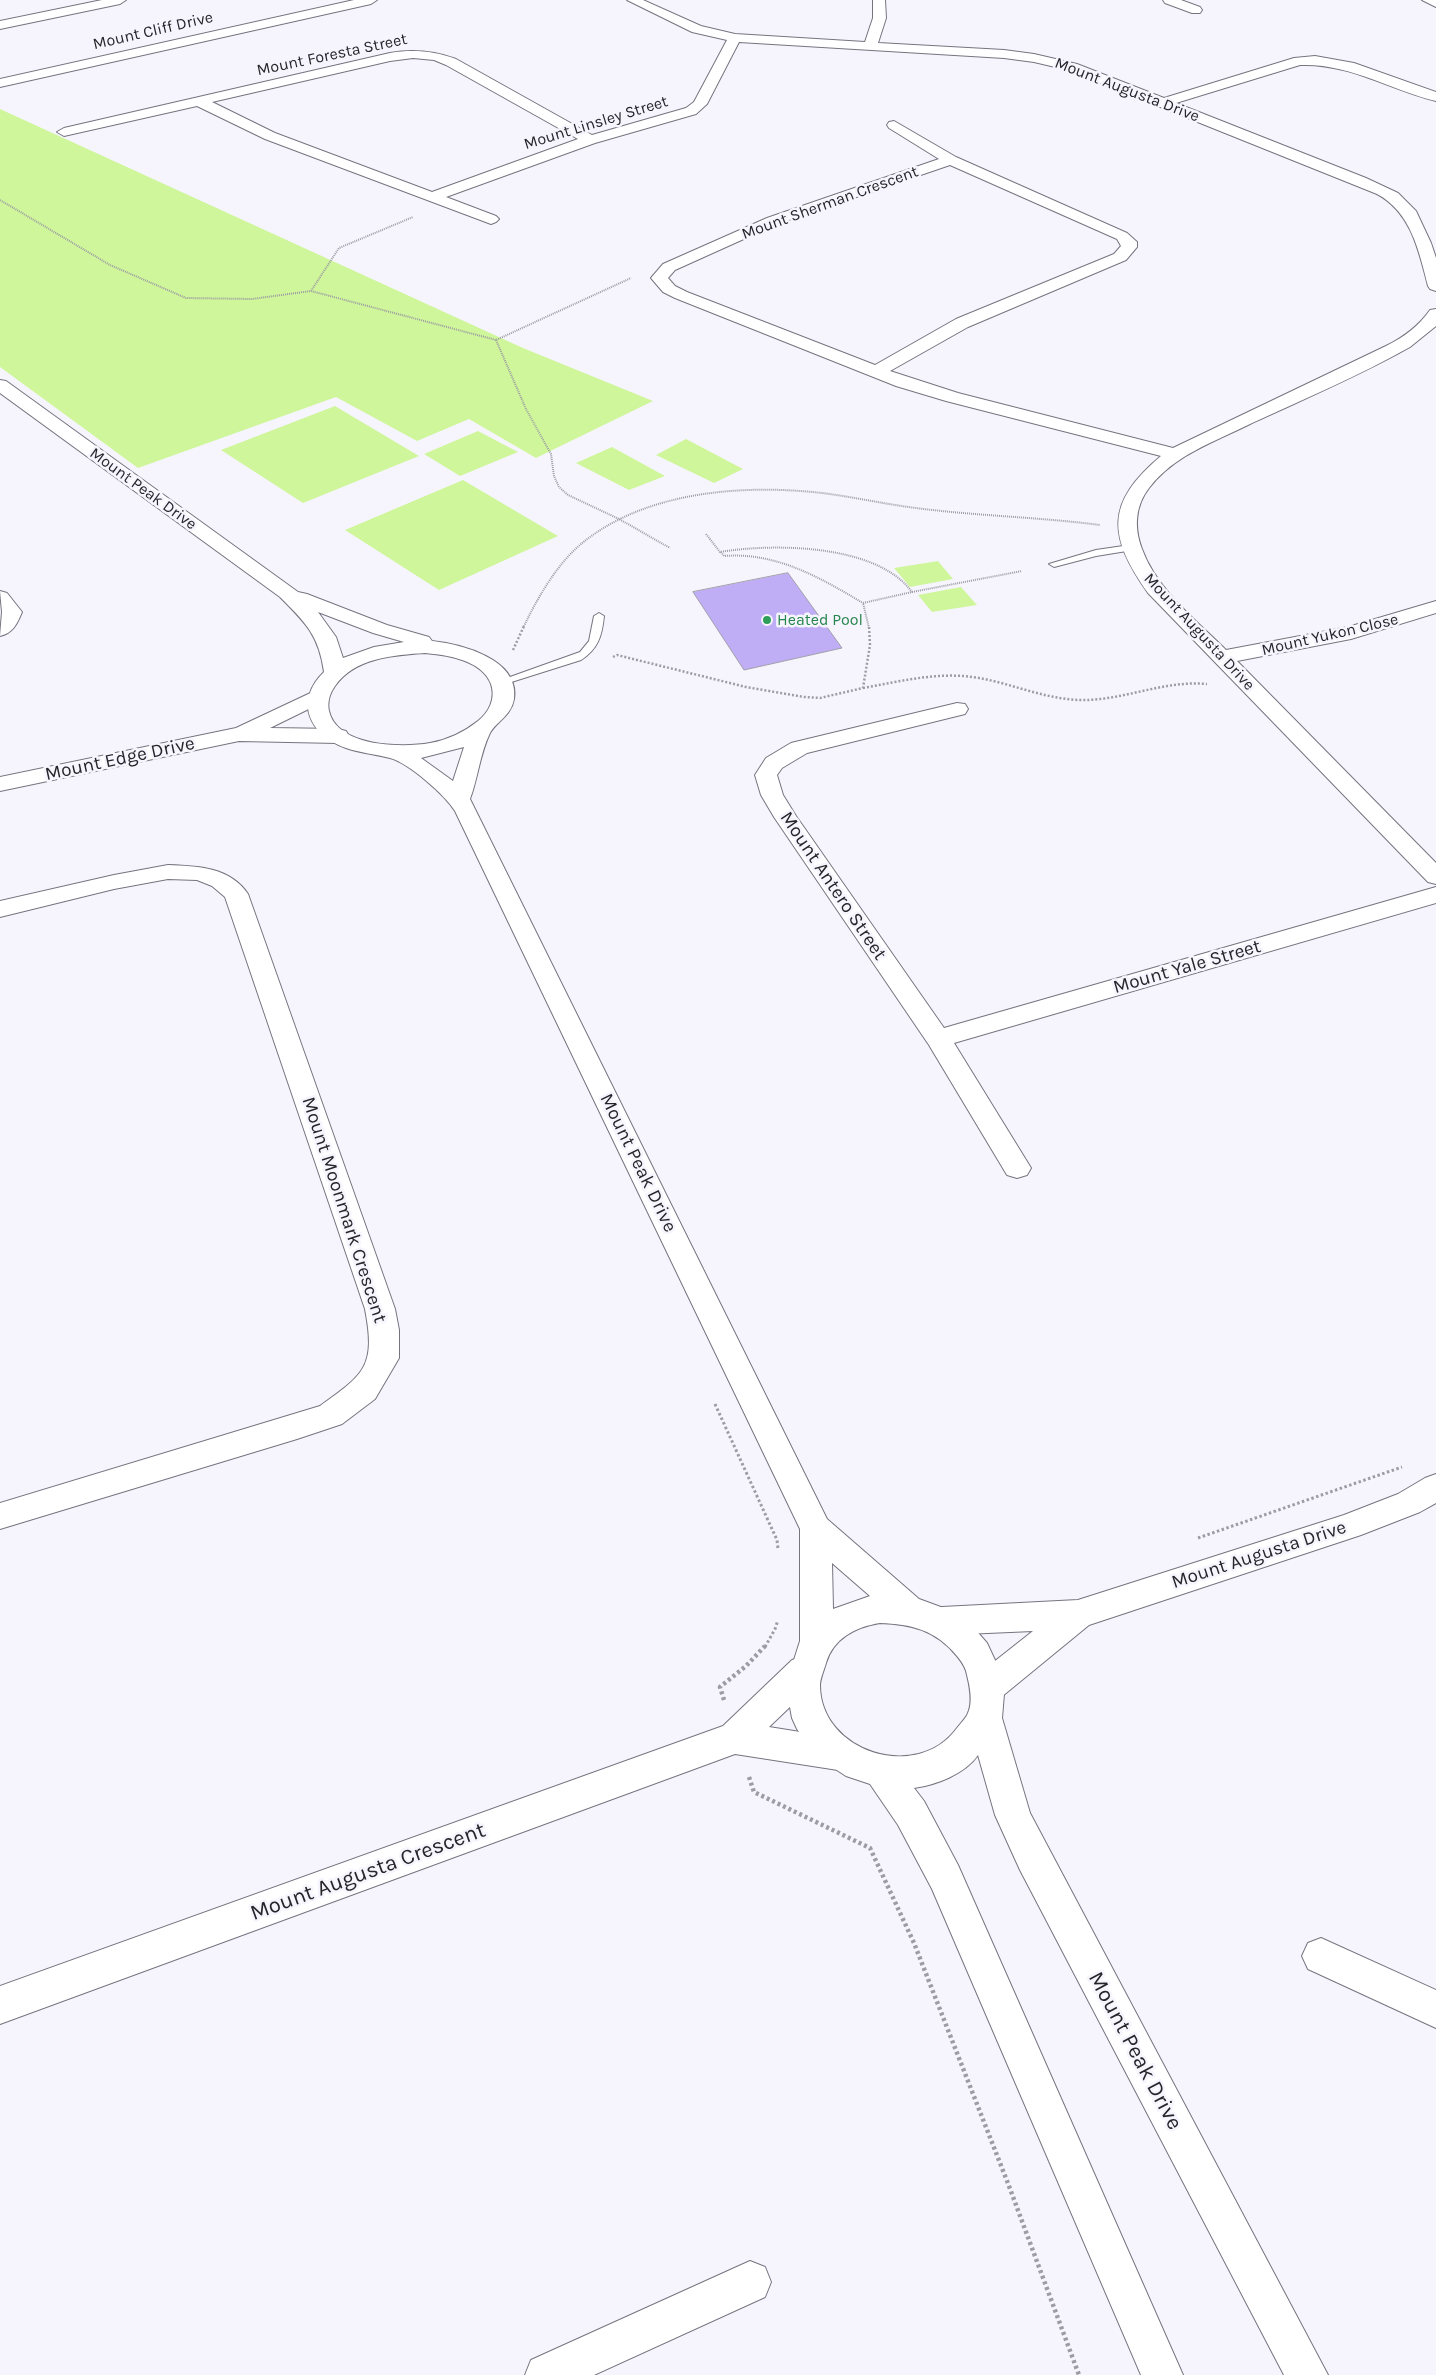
<!DOCTYPE html>
<style>
body{margin:0}
canvas{display:block;background:#f6f5fe}
</style>
<canvas width="1436" height="2375"></canvas>
<script>
const ctx = document.querySelector('canvas').getContext('2d');
ctx.lineJoin = 'round';
function paint(path, color) { ctx.fillStyle = color; ctx.fill(path, 'evenodd'); }
function trace(path, color, width, dash) { ctx.strokeStyle = color; ctx.lineWidth = width; ctx.lineCap = dash ? 'butt' : 'round'; ctx.setLineDash(dash || []); ctx.stroke(path); }
function write(font, color, halo, rows, align = 'center') {
  ctx.font = font + ' Karla,sans-serif'; ctx.lineWidth = 5; ctx.setLineDash([]); ctx.textBaseline = 'middle'; ctx.strokeStyle = halo; ctx.fillStyle = color; for (const [text, x, y, turn = 0] of rows) {
    ctx.save(); ctx.translate(x, y); ctx.rotate((+turn || 0) * Math.PI / 180); ctx.textAlign = isNaN(turn) ? turn : align; if (halo) ctx.strokeText(text, 0, 0); ctx.fillText(text, 0, 0); ctx.restore();
  }
}
paint(new Path2D(`
 M0 109 523 348 653 401 536 458 469 419 417 441 336 397 138 468 0 367Z
 M335 406 419 456 303 503 221 450Z
 M478 431 518 452 460 476 424 454Z
 M686 439 743 469 714 483 656 455Z
 M612 447 665 476 629 490 576 463Z
 M463 480 558 536 439 590 345 530Z
 M938 561 953 579 910 587 894 568Z
 M961 587 977 605 932 612 918 595Z`), '#cff69b');
const building = new Path2D(`
 M788 573 842 648 744 670 693 592Z`);
paint(building, '#bfaef6');
trace(building, '#a2a0aa', 1);
const service = new Path2D(`
 M1130 545 1133 546V550L1096 556 1054 567 1049 564 1096 550Z
 M599 613 604 616C602 636 598 649 581 660L505 684H497L496 682 580 652 589 641 594 616Z`);
const minor = new Path2D(`
 M102 0H126L120 4 0 29V21Z
 M627 0H643L701 26 735 34 865 42 873 18V0H885L886 18 878 43 1004 50 1034 54 1077 64 1164 98 1294 58 1315 56 1354 63 1436 92V101C1390 90 1350 63 1300 65L1176 103 1366 178 1398 193 1416 211 1431 243 1436 258V291L1430 289 1428 286C1419 251 1411 212 1377 194L1068 70 1034 62 1004 58 739 42 707 104 696 114 595 143 446 197 496 216 499 219 496 222 491 224 265 139 197 106 64 136 57 132 64 128 390 53C413 49 434 51 456 59L592 135 686 108 694 102 727 40 692 32ZM413 58 434 60 446 65 578 139 432 192 275 133 212 102 390 61Z
 M1163 0H1181L1200 7 1202 10 1200 13H1192L1165 3Z
 M894 121 956 157 1127 233 1137 242V247L1126 260 968 327 890 371 958 393 1173 448 1386 346C1404 337 1418 327 1430 310L1436 309V326L1410 347C1359 376 1304 399 1250 424 1214 442 1174 455 1149 488 1135 506 1134 528 1142 549 1157 590 1196 620 1226 650L1348 627 1436 601V613L1351 639 1237 661 1436 863V884L1428 882 1148 593C1108 536 1105 503 1161 456L946 401 896 386 675 298 663 292 651 278 663 264 767 218 939 159 889 128 887 125 889 122ZM950 165 1117 239 1121 246 1114 254 956 319 875 365 687 292 675 286 668 278 675 270 777 224Z
 M0 591 7 593 22 612C17 624 13 633 0 636L2 612Z
 M319 689 327 690 330 695 327 700 270 728 338 729 346 731 349 736 346 741 338 743 239 741 0 791V777L236 728Z
 M957 703 965 704 968 709 965 714 807 753 782 768 777 775 783 795 796 816 944 1028 1436 887V903L954 1043 1031 1168 1027 1175 1017 1178 1007 1175 929 1045 774 817 761 795 755 775 766 758 791 743Z
 M168 865C197 866 230 867 248 894L395 1309 399 1330V1358L375 1399 342 1424 297 1439 0 1529V1503L320 1406C365 1374 376 1366 365 1309L225 897 212 886 197 880 168 879 114 889 0 917V901L114 875Z
 M1436 1474V1503L1420 1512 1361 1535 1089 1625 1000 1698 988 1702 976 1698 971 1687 976 1676 1033 1631 942 1635 930 1631 926 1621 930 1611 942 1607 1078 1600 1344 1515 1398 1494 1425 1478Z
 M804 1656 816 1660 821 1671 816 1682 769 1727 838 1738 850 1743 855 1754 850 1765 838 1770 735 1754 0 2024V1986L723 1726 792 1660Z
 M1321 1938 1436 1990V2028L1308 1969 1302 1956 1308 1943Z
 M750 2261 765 2267 771 2282 765 2297 594 2375H525L531 2360Z`);
const tertiary = new Path2D(`
 M354 0H377L371 4 0 87V79Z
 M1422 0H1436V7Z
 M0 380 6 381 298 592 307 594 387 625 429 637 432 641C461 644 520 659 514 699 511 716 497 721 490 733 480 753 478 778 470 799L827 1519 919 1599 957 1613 973 1627 987 1643 1001 1673 1004 1694 1002 1718 1030 1813 1328 2375H1284L1020 1870 995 1815 978 1755C965 1774 936 1785 914 1788L924 1801 958 1865 1183 2375H1141L932 1889 898 1825 870 1784 846 1776 817 1757 797 1729 792 1718 786 1685 800 1641V1529L455 811C445 795 409 763 390 758 376 754 360 753 346 748 309 735 294 701 324 672 319 635 305 622 280 597L0 393ZM318 612 373 633 404 642 374 647 343 658 336 637ZM425 653C447 655 482 660 491 684 496 699 489 712 478 721 464 732 448 740 430 743 402 748 337 747 329 711 327 702 330 693 335 686 354 658 394 655 425 653ZM464 747 453 781 421 758ZM832 1563 870 1596 833 1609ZM880 1623C911 1624 936 1630 957 1656 962 1662 966 1668 967 1675 970 1687 973 1702 968 1713 966 1718 960 1724 957 1728 917 1783 820 1752 820 1685 820 1679 824 1670 826 1663 833 1639 855 1627 880 1623Z`);
trace(service, '#76747f', 2);
trace(minor, '#76747f', 2);
trace(tertiary, '#76747f', 2);
trace(new Path2D(`
 M0 200 110 265 186 298 252 299 311 291 496 340 631 278
 M311 291 339 248 413 217
 M496 340 526 409 551 454 554 476 559 487 568 495 619 519 670 548
 M706 534 720 552C774 543 877 544 912 592L863 603 869 628
 M721 552 724 556C776 552 819 577 863 603
 M912 592 1022 571
 M523 628C537 599 556 565 581 544 645 491 743 484 822 493 854 497 884 504 916 508 977 516 1039 517 1100 525`), '#9d9ca3', 2, [1, 1]);
trace(new Path2D(`
 M513 650 524 626
 M613 657 617 655 746 687 804 697 820 698 863 688 870 645 869 626
 M863 688C902 681 940 671 979 678 1013 684 1045 699 1080 700 1123 701 1163 680 1207 684`), '#9d9ca3', 2.5, [2, 2]);
trace(new Path2D(`
 M715 1404 777 1540 778 1549
 M1198 1538 1402 1467
 M765 1647 775 1629 778 1620`), '#9d9ca3', 3, [2.5, 2.5]);
trace(new Path2D(`
 M724 1700 720 1687 746 1666 765 1646
 M749 1777 754 1792 870 1848 914 1943 1009 2186 1079 2375`), '#9d9ca3', 4.5, [3, 3]);
paint(service, '#fff');
paint(minor, '#fff');
paint(tertiary, '#fff');
for (const [x, y, r, color] of [
 [767,620,5,"#2e9e5b"]
]) { const dot = new Path2D(); dot.arc(x, y, r, 0, 2 * Math.PI); ctx.fillStyle = color; ctx.fill(dot); trace(dot, '#f6f5fe', 2); }
write('16px', '#262529', '#f6f5fe', [
 ["Mount Cliff Drive",153,31,-13],
 ["Mount Foresta Street",332,55,-12],
 ["Mount Augusta Drive",1127,90,21],
 ["Mount Linsley Street",596,123,-17],
 ["Mount Sherman Crescent",830,203,-20],
 ["Mount Peak Drive",143,489,36],
 ["Mount Augusta Drive",1199,632,47],
 ["Mount Yukon Close",1330,635,-13]
]);
write('16px', '#27864d', '#f6f5fe', [
 ["Heated Pool",777,620]
], 'left');
write('19px', '#262529', '#f6f5fe', [
 ["Mount Edge Drive",120,759,-12],
 ["Mount Antero Street",833,886,56],
 ["Mount Yale Street",1187,967,-16],
 ["Mount Peak Drive",638,1163,64],
 ["Mount Moonmark Crescent",344,1210,72],
 ["Mount Augusta Drive",1259,1555,-18]
]);
write('22px', '#262529', '#f6f5fe', [
 ["Mount Augusta Crescent",368,1872,-20],
 ["Mount Peak Drive",1135,2051,62]
]);
</script>
